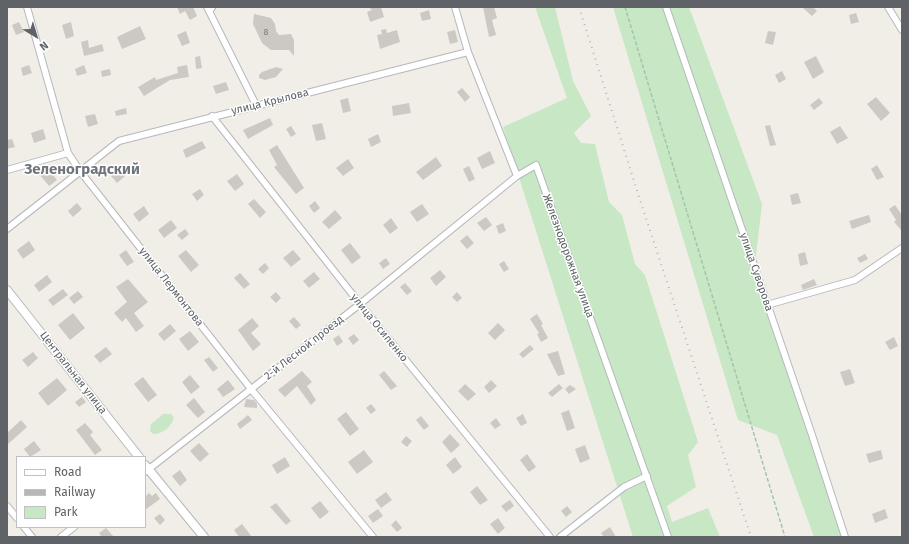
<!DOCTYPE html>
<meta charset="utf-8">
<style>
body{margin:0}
#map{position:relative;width:909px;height:544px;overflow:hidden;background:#f1eee8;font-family:"Fira Sans",sans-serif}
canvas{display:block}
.frame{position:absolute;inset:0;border:8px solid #5f6367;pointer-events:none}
.legend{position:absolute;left:16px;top:456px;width:130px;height:72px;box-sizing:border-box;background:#fff;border:1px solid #bfc1c2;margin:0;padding:5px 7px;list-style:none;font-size:12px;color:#5f6367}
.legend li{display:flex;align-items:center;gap:8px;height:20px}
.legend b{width:20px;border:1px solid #bfc1c2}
.north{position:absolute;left:16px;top:16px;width:40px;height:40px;-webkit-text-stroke:3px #fff;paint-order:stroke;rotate:142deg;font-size:11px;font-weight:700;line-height:16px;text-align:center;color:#5f6367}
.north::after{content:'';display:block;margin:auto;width:14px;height:18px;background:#5f6367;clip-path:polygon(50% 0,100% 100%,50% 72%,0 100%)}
</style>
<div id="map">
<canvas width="909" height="544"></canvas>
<div class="frame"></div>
<ul class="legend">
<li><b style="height:5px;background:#fff"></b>Road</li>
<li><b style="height:5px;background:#b6b7b7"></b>Railway</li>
<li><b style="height:11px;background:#c8e7c5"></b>Park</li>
</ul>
<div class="north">N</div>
</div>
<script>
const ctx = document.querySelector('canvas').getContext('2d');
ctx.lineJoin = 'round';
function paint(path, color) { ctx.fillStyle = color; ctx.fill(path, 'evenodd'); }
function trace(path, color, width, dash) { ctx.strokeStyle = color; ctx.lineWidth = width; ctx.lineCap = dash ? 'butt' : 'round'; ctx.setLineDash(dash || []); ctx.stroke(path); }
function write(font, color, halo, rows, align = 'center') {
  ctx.font = font + ' "Fira Sans",sans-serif'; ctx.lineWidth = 3; ctx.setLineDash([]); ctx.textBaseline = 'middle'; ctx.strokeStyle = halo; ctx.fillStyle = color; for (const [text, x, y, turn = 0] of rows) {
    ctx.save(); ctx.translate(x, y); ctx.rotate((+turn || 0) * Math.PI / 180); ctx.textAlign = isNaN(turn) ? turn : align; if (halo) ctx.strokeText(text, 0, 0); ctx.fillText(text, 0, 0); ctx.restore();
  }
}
paint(new Path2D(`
 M535 7H555L573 81 591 116 574 133 581 143 595 144 609 202 622 215 635 264 645 275 698 442 688 455 696 487 667 506 672 522 708 508 720 537H633L503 127 567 98Z
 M613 7H689L762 204 755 264 842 537H814L777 435 738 420Z
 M163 414H171L174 418C171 427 163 434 153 434L150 431 151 424Z`), '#c8e7c5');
paint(new Path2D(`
 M177 7H193L197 16 190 20 185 11 180 14Z
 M368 7H381L384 17 370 22 367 12 372 10Z
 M483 7H494L497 18 492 20 496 35 489 37Z
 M802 7H813L817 11 812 16Z
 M429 10 431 19 422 21 420 13Z
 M856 13 859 22 851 24 849 15Z
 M254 14 271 18 275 24 276 31 279 35 291 34 294 40V56L289 50H271L262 43 253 24Z
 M19 22 24 32 16 35 12 25Z
 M71 22 74 36 66 39 62 25Z
 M140 26 146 39 122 49 117 37Z
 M386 29 387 33 397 30 400 42 380 49 377 35 382 34 381 30Z
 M455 30 458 42 450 44 447 32Z
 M186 31 190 43 182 46 177 35Z
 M768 31 776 32 773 45 765 43Z
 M88 40 89 48 102 44 104 51 84 56 81 42Z
 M200 56 202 68 196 69 195 57Z
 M816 56 824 72 813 79 804 62Z
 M29 65 32 73 23 76 21 68Z
 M84 65 87 73 77 76 75 69Z
 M187 65 189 77 170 80 144 96 138 87 155 77 156 80 178 73 177 67Z
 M276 67 283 69 276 77 265 80 259 78V75L262 72Z
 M110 69 111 75 102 77 101 71Z
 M782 71 786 79 779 83 775 75Z
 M226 82 229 90 216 94 213 86Z
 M462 88 470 97 465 102 457 92Z
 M876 97 890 113 881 121 867 104Z
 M348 98 351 111 343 113 340 100Z
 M819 98 823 103 814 110 810 105Z
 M409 103 411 113 393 116 392 106Z
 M126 108 127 114 116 116 115 111Z
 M95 114 98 124 88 127 85 116Z
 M270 118 273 125 248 139 243 130Z
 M322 123 326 139 316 141 312 125Z
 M770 125 776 145 770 146 765 126Z
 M291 126 296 134 291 137 286 129Z
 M840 126 848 138 837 144 830 132Z
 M43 129 46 139 34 143 31 133Z
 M378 134 381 142 371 147 368 139Z
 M12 139 15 147 7 149V140Z
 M202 141 206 148 186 158 183 150Z
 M277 145 304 188 296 194 274 167 277 165 269 150Z
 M490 151 495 163 482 169 477 158Z
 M436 157 442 166 423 180 416 172Z
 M348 159 354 168 343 176 336 168Z
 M44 164 57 180 49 186 35 169Z
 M877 165 884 177 877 180 871 169Z
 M469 166 475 179 469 182 463 169Z
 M119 169 125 176 117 183 111 176Z
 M237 174 244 184 235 191 227 181Z
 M200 189 204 195 197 201 192 194Z
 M798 193 801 203 792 205 790 195Z
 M254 199 266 212 260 218 248 204Z
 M315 201 320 208 314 213 309 206Z
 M77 203 82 209 73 217 68 211Z
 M422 204 429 214 417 222 410 212Z
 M895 205 902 215V231L894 222 896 220 889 209Z
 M144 206 149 214 139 222 133 214Z
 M335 210 342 218 329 229 322 222Z
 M869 215 871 222 852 229 849 221Z
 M486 217 492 225 484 231 477 223Z
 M391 218 398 228 390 234 383 225Z
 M171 220 177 228 164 238 158 230Z
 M503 223 506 231 499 234 496 226Z
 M185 229 189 234 182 240 177 235Z
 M467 235 474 243 467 249 460 241Z
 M29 241 35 250 23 259 17 250Z
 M350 243 361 257 352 264 341 250Z
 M126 250 134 262 127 266 119 255Z
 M186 250 199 265 191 272 178 256Z
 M293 250 301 259 291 267 283 258Z
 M805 252 808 264 800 266 798 254Z
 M865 254 868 259 860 263 857 258Z
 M386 258 390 264 383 269 379 263Z
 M504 261 509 269 504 272 499 264Z
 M265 263 269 268 263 274 258 269Z
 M440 270 446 277 436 286 430 278Z
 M314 272 320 279 309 288 303 281Z
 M240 273 250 284 244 289 234 278Z
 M47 275 52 282 39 292 34 285Z
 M128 279 148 302 134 313 144 326 136 332 126 318 122 322 114 313 127 302 116 287Z
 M814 279 817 285 803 290 801 285Z
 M405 283 412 291 407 295 400 287Z
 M63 289 68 295 53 306 48 300Z
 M78 291 83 297 74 304 69 298Z
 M276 292 281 298 276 303 270 297Z
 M457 292 462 298 457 302 452 297Z
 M73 313 85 328 70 340 58 325Z
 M537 314 543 324 541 325 548 338 541 342 537 334 539 333 530 319Z
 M294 317 301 325 296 329 289 321Z
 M252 318 259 326 251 333 261 344 253 351 238 330Z
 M498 323 505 330 495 340 488 333Z
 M170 324 176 331 164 341 158 334Z
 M190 331 199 342 188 351 179 339Z
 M354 334 359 340 353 345 348 338Z
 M339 335 343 342 337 346 333 339Z
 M894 337 898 346 890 350 885 342Z
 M530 345 534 349 523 358 519 354Z
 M106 347 112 354 100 363 94 356Z
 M558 351 565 374 558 376 547 354Z
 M33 352 38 358 28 367 22 360Z
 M209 357 218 368 213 372 204 360Z
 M850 369 855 383 845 386 840 372Z
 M302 371 312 382 307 386 316 400 311 405 297 386 285 397 278 390Z
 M384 371 397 386 391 390 379 375Z
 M190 375 200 387 191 394 182 382Z
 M143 377 157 395 148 402 134 384Z
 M57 378 67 390 48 406 38 393Z
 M228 380 235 389 223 397 217 389Z
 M491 380 497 386 489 393 484 387Z
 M465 384 476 394 468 401 458 391Z
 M559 384 563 388 552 397 548 393Z
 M570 385 576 389 569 394 565 389Z
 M82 397 86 402 79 407 75 402Z
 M194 398 205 412 198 418 186 405Z
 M246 399 254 400 257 404V408L244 407Z
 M371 404 376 410 371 414 366 408Z
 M569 410 575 428 567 431 561 413Z
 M346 412 359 429 350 436 337 419Z
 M523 414 527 423 521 426 516 418Z
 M248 415 252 420 240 429 237 424Z
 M421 416 429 426 424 430 416 420Z
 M496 418 501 425 495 429 490 423Z
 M21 420 27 427 7 445V433Z
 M85 423 93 432 90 435 102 450 95 455 76 430Z
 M450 434 460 445 451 453 442 442Z
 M406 436 412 441 407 447 401 442Z
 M34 441 41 450 30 457 24 449Z
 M199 443 209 454 200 462 190 451Z
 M585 445 590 459 580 463 575 449Z
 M364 450 373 462 357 474 348 462Z
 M881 450 883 459 869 463 866 454Z
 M527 454 536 467 529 472 520 460Z
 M285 457 290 466 277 474 272 465Z
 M455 457 462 467 453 474 446 465Z
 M180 470 187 480 180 486 172 476Z
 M477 486 488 500 480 505 470 492Z
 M386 492 392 500 381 508 375 500Z
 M149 493 152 496 156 493 160 499 145 510V497Z
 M510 500 514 506 506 512 501 506Z
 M320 501 329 512 320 519 311 508Z
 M276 503 291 521 286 525 270 507Z
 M567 506 572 512 566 517 561 511Z
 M378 509 383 516 373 523 368 516Z
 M885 509 888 518 875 523 872 514Z
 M160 514 165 520 160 525 154 518Z
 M498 518 505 528 498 534 490 524Z
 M396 520 402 528 397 532 391 525Z
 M242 524 252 537H239L234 530Z
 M610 527 616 537H604L601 533Z
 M106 528 114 537H102L99 533Z`), '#ccc9c4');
const service = new Path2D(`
 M210 13 214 7`);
const minor = new Path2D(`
 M27 7 68 153 80 171 251 389 373 537
 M207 7 256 105
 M455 7 468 52 517 176 536 165 668 537
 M666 7 811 432 845 537
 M888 7 902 30
 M212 116 360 304 550 537
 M7 170 68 153
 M7 229 119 141 468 52
 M767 305 855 280 902 248
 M145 472 360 304 517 176
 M7 506 17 518
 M24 527 32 537
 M61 537 74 527
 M560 537 624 487 647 476`);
const tertiary = new Path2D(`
 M7 290 139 457
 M145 465 204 537`);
trace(service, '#b5b8bc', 5);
trace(minor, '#b5b8bc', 8);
trace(tertiary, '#b5b8bc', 10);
trace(new Path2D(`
 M625 7 785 537`), '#9ec8a7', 1.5, [4, 2]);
trace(service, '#fff', 3);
trace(minor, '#fff', 6);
trace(tertiary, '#fff', 8);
trace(new Path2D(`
 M579 7 640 200 751 537`), '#b6b7b7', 2, [1, 5]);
write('9px', '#7a7c7e', null, [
 ["8",266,32]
]);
write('11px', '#5f6367', '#fff', [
 ["улица Крылова",270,102,-14],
 ["Железнодорожная улица",568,256,70],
 ["улица Суворова",756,272,71],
 ["улица Лермонтова",171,287,52],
 ["улица Осипенко",379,328,51],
 ["2-й Лесной проезд",304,348,-38],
 ["Центральная улица",73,373,52]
]);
write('bold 15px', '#707579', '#fff', [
 ["Зеленоградский",82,170]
]);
</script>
